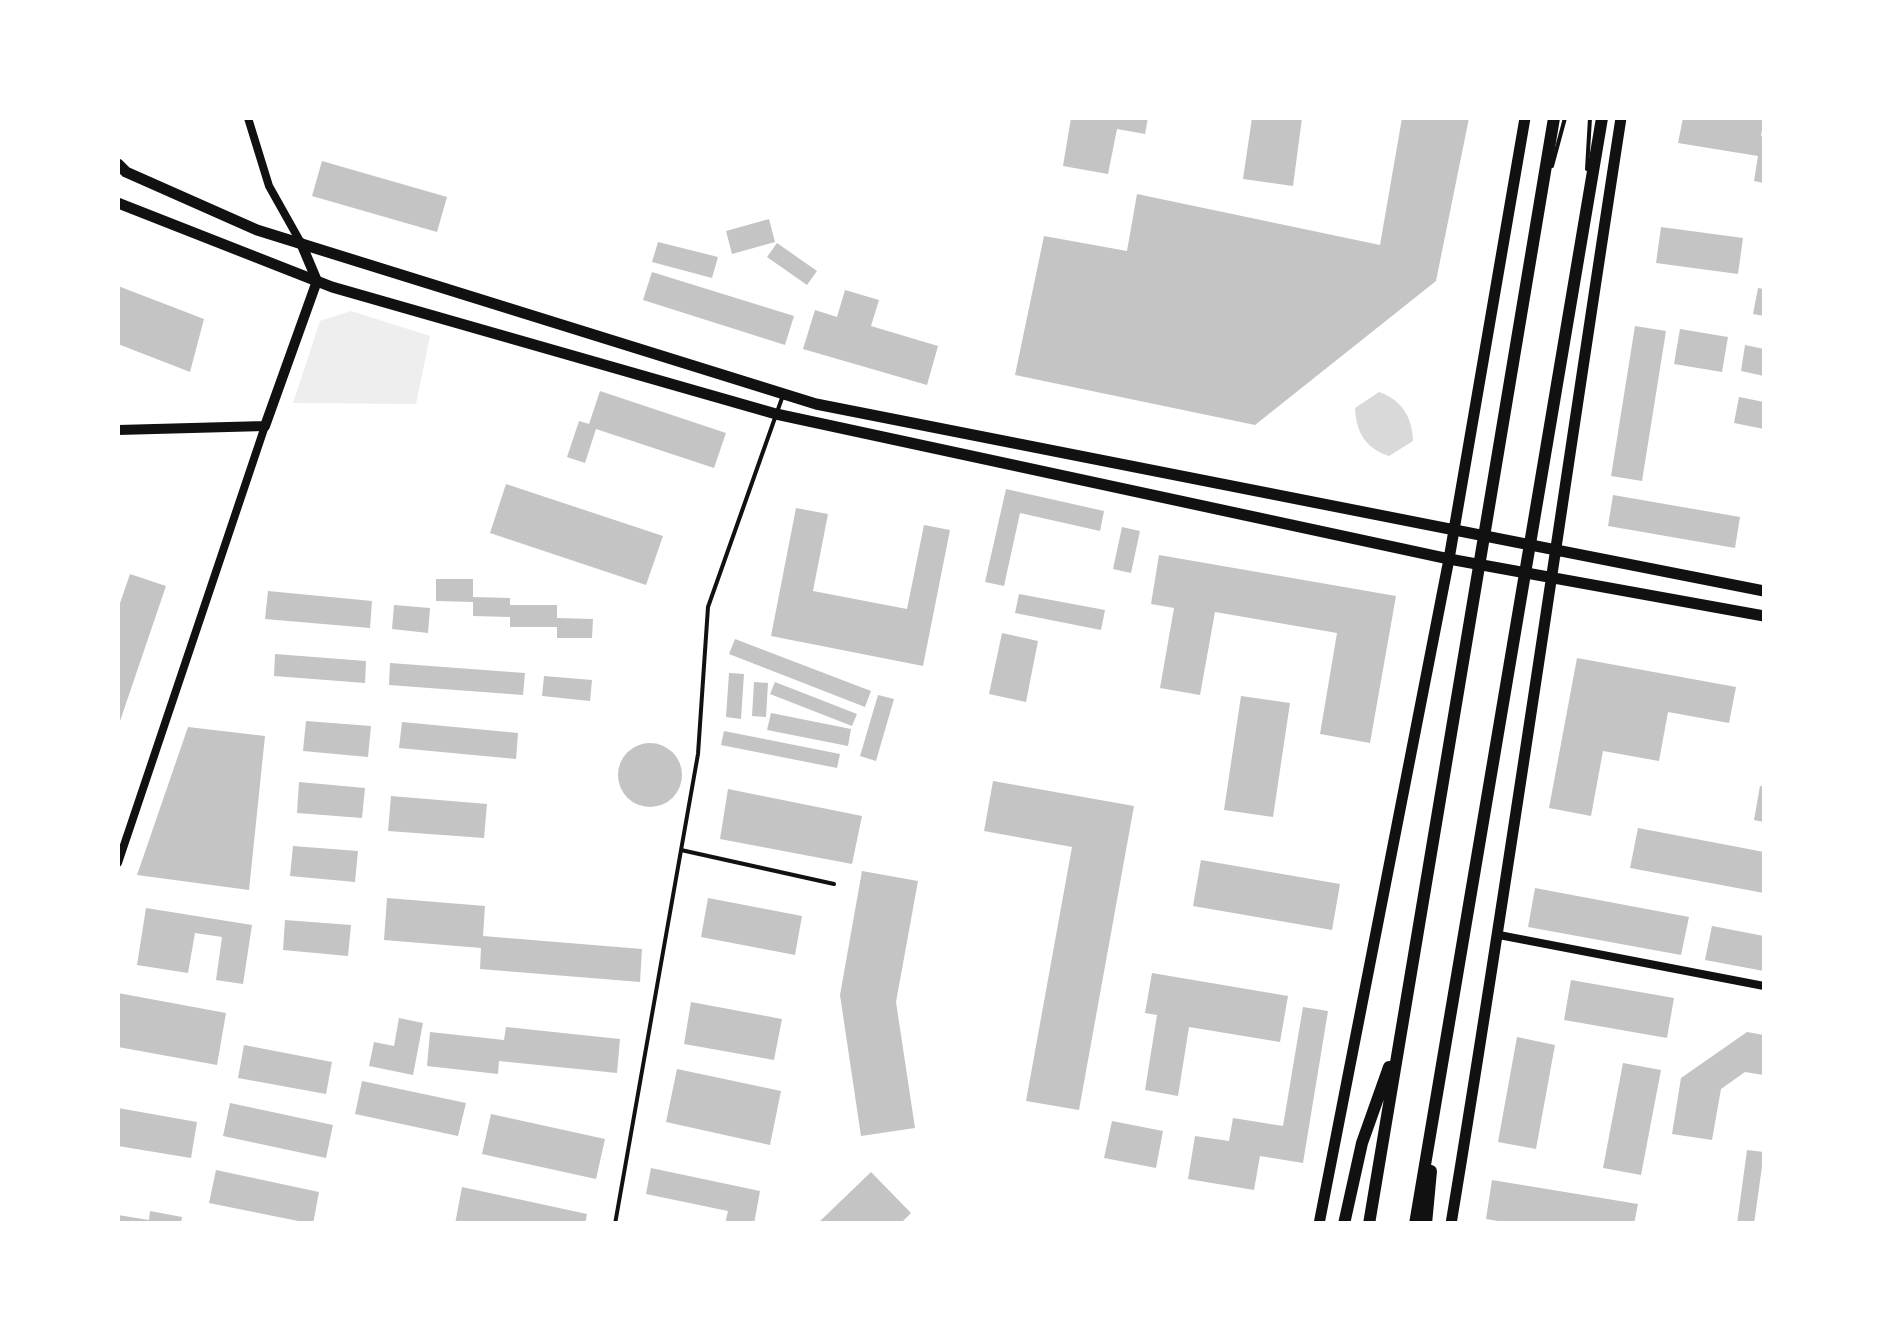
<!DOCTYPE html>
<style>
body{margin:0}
#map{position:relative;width:1882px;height:1341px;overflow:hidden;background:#fff;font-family:Barlow,sans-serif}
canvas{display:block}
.frame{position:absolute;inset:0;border:120px solid #fff;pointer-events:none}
</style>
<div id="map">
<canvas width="1882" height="1341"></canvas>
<div class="frame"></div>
</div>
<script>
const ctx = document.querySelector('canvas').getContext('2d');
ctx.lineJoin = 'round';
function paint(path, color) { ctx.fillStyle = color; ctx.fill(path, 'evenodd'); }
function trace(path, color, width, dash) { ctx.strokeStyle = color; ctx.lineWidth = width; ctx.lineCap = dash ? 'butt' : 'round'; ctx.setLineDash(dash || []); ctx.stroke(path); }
paint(new Path2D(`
 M351 311 430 336 416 404 293 403 320 321Z`), '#eee');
paint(new Path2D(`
 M1379 392C1402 400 1412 417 1413 441L1389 456C1365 448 1356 432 1355 408Z`), '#d9d9d9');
paint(new Path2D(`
 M1071 118H1148L1145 134 1117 129 1108 174 1063 166Z
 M1252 118H1302L1293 186 1243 179Z
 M1402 118H1469L1436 281 1255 425 1015 375 1044 236 1127 251 1137 194 1380 245Z
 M1683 118H1764L1761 136 1764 137V183L1754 181 1758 156 1678 143Z
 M322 161 447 197 437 232 312 196Z
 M769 219 775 242 732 254 726 231Z
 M1661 227 1743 238 1738 274 1656 263Z
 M658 242 718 257 712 278 652 262Z
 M777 243 817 271 807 285 767 257Z
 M652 272 794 316 785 345 643 300Z
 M118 286 204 319 190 372 118 344Z
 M1758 288 1764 289V316L1753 314Z
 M845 290 879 300 871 326 938 346 927 385 803 349 815 310 837 317Z
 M1635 326 1666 331 1642 481 1611 476Z
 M1680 329 1728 337 1722 372 1674 364Z
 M1745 345 1764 349V376L1741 371Z
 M600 391 726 433 714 468 596 429 585 463 567 457 579 421 589 424Z
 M1739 397 1764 402V429L1734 423Z
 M506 484 663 536 646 585 490 533Z
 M1006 489 1104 511 1100 531 1020 513 1004 586 985 582Z
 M1613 495 1740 517 1735 548 1608 526Z
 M796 508 828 514 813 591 907 609 924 525 950 530 923 666 771 636Z
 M1122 527 1140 531 1131 573 1113 569Z
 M1159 555 1396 596 1370 743 1320 734 1337 633 1215 612 1200 695 1160 688 1174 608 1151 604Z
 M130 574 166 586 118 727V609Z
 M436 579H473V597L510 598V605H557V618L593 619 592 638H557V627H510V617L473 616V602L436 601Z
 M268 591 372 601 370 628 265 619Z
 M1019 594 1105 610 1101 630 1015 613Z
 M394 605 430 608 428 633 392 629Z
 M1002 633 1038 641 1026 702 989 694Z
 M735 639 871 691 865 707 729 654Z
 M275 654 366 661 365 683 274 676Z
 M1577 658 1736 687 1729 723 1668 712 1659 761 1603 751 1591 816 1549 808Z
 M390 663 525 673 523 695 389 685Z
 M729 673 744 674 741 719 726 717Z
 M544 676 592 680 590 701 542 696Z
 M754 682 768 683 766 717 752 716Z
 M775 682 857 714 852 726 770 694Z
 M878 695 894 699 876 761 860 756Z
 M1241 696 1290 703 1273 817 1224 810Z
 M771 713 851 729 848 746 767 730Z
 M306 721 371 726 368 757 303 751Z
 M402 722 518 733 516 759 399 748Z
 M188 727 265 736 249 890 137 875Z
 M724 731 840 754 837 768 721 745Z
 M618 775a32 32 0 1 1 64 0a32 32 0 1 1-64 0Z
 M993 781 1134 806 1079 1110 1026 1101 1072 847 984 831Z
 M299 782 365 788 362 818 297 813Z
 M1760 786 1764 787V822L1754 820Z
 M728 789 862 816 852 864 720 839Z
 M391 796 487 804 484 838 388 831Z
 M1638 828 1764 852V893L1630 868Z
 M293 846 358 851 355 882 290 876Z
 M1201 860 1340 884 1332 930 1193 906Z
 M862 871 918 881 896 1002 915 1128 861 1136 840 995Z
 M1535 888 1689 917 1681 955 1528 927Z
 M387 898 485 906 483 936 642 949 640 982 480 969 481 948 384 940Z
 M708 898 802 916 795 955 701 937Z
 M146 908 252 925 243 984 216 980 222 937 195 933 188 973 137 965Z
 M285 920 351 925 348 956 283 950Z
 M1712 926 1764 936V971L1705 960Z
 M1152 973 1288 996 1280 1042 1189 1027 1178 1096 1145 1090 1157 1015 1145 1013Z
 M1571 980 1674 998 1667 1038 1564 1020Z
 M118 993 226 1013 217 1065 118 1047Z
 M691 1002 782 1019 774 1060 684 1044Z
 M1303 1007 1328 1011 1303 1163 1260 1156 1254 1190 1188 1179 1195 1136 1229 1141 1233 1118 1283 1126Z
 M399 1018 423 1023 413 1075 369 1066 374 1042 394 1046Z
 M506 1027 620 1039 617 1073 499 1061 498 1074 427 1066 430 1032 504 1040Z
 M1747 1032 1764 1035V1075L1745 1072 1721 1089 1712 1140 1672 1134 1681 1078Z
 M1517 1037 1555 1045 1536 1149 1498 1142Z
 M244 1045 332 1062 326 1094 238 1078Z
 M1623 1063 1661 1070 1641 1175 1603 1168Z
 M677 1069 781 1091 770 1145 666 1122Z
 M362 1081 466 1103 458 1136 355 1114Z
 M230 1103 333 1125 326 1158 223 1136Z
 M118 1108 197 1122 191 1158 118 1146Z
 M491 1114 605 1139 596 1179 482 1154Z
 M1112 1121 1163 1131 1156 1168 1104 1158Z
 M1747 1150 1764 1152 1754 1224H1737Z
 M651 1168 760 1191 754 1224H725L728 1211 646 1194Z
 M216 1170 319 1192 313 1224 209 1203Z
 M871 1172 911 1213 900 1224H817Z
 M1492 1180 1638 1204 1634 1224H1516L1486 1219Z
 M462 1187 587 1214 585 1224H455Z
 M150 1211 182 1217 181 1224H118V1215L149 1220Z`), '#c4c4c4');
trace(new Path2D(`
 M1552 166 1565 118
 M1587 169 1590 118
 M681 850 834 884
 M615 1224 698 754 708 607 782 398`), '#111', 4);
trace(new Path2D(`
 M248 118 269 186 301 243
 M118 863 265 426
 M1499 935 1764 986`), '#111', 8);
trace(new Path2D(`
 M118 430 265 426 317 281 301 243`), '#111', 10);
trace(new Path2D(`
 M118 164 126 172 257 230 816 404 1764 591
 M118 203 332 287 776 414 1449 559 1764 616
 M1319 1224 1449 559 1525 118
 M1451 1224C1512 856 1564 486 1621 118`), '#111', 11);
trace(new Path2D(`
 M1344 1224 1362 1143 1389 1067
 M1369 1224 1554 118
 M1415 1224 1602 118
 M1426 1224 1431 1171`), '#111', 12);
</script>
